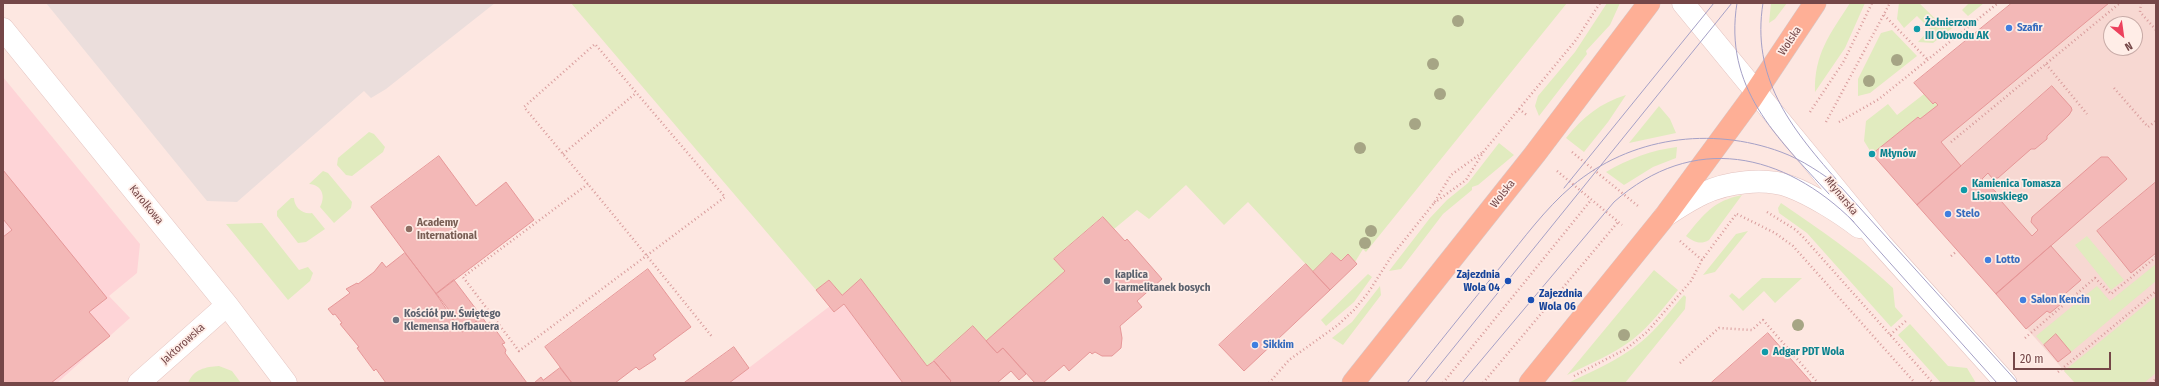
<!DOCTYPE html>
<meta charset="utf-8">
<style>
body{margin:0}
#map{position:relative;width:2159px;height:386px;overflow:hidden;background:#fde7e1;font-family:"Fira Sans Condensed",sans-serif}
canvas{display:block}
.frame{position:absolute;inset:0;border:4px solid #754748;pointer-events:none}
.north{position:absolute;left:2103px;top:16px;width:40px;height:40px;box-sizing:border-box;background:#ffede7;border:1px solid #c8aba7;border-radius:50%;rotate:151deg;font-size:11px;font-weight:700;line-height:16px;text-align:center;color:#754748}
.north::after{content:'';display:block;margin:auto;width:14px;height:18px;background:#ec415d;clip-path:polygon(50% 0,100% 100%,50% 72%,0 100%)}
.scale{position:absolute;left:2013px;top:352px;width:98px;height:18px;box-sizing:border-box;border:2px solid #754748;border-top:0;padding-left:5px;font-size:12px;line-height:14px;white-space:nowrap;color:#754748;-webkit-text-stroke:3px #ffede7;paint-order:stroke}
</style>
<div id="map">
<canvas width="2159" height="386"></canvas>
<div class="frame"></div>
<div class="north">N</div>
<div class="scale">20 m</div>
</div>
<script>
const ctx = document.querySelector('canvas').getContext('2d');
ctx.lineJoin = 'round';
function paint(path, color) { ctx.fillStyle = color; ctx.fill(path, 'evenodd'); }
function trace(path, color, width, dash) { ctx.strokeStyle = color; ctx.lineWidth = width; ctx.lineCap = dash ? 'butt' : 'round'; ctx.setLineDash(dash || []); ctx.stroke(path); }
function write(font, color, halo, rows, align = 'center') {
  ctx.font = font + ' "Fira Sans Condensed",sans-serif'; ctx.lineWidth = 3.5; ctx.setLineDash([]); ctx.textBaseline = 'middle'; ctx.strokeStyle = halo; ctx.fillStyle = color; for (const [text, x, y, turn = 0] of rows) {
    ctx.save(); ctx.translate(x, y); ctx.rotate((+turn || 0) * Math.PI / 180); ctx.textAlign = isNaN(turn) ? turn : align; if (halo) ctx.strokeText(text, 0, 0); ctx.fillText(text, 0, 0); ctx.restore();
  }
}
paint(new Path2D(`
 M2012 3H2156V383H2075L1872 154 1918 117 1920 119 1933 104 1914 83ZM2111 24H2135V48H2111Z`), '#f7d8d2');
paint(new Path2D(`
 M3 77 140 244 137 273 109 296 130 318 57 383H3Z
 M844 304 903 383H729L830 306 835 312Z`), '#fed4d7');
paint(new Path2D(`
 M46 3H495L386 89 371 98 364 91 237 202 207 201Z`), '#ebdedc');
paint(new Path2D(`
 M571 3H1567L1366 252 1363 249 1355 262 1341 261 1332 253 1313 272 1248 202 1224 225 1186 185 1149 219 1137 210 1114 229 1102 217 1054 259 1065 271 986 341 973 327 927 366 861 280 842 295 829 280 816 290Z
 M1607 3H1620L1610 25 1586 51 1587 54 1539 116 1535 106 1538 96 1575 52Z
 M1771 3H1787L1775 19 1769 23Z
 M1850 3H1865L1845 48 1815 92C1814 54 1830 34 1850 3Z
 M1899 3H1919L1945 28 1951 22 1955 26 1933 43 1918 42 1930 29 1917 16 1904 28 1897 19Z
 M1969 3H1984L1968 16 1962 10Z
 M1892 30 1917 56 1870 93 1858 96V79L1881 33Z
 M1924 94 1938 105 1920 119 1918 117 1872 154 1864 141 1866 121 1888 104 1897 115Z
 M1626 95 1608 122 1584 152 1566 138C1583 117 1600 103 1626 95Z
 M1659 106 1670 119 1676 133 1629 143Z
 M369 132 374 134 385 147 383 152 352 176 346 175 337 165 338 158Z
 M1499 143 1514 155 1478 185 1472 187V190L1443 214 1401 269 1389 271 1430 218 1447 200 1468 183Z
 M1677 147 1676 158 1653 167 1624 185 1606 172C1628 159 1652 150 1677 147Z
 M323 171 328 173 352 202 351 208 334 223 320 207C326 196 322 185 309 184Z
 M1742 195 1709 240C1700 245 1694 242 1686 236 1704 214 1713 201 1742 195Z
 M291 198H294C294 207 303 215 312 213L325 229 306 242 298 243 277 216V211Z
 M1781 203C1820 230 1858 255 1893 288L1895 307 1903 316 1891 327 1807 233 1779 213 1778 208Z
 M262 223 299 270 308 267 313 273 310 281 288 300 226 224Z
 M1748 231 1715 272 1703 275 1736 234Z
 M2087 236 2124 280 2111 290 2075 245Z
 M2156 264V281L2071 352 2056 335 2044 345 2036 336 2097 286 2110 301Z
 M1654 270 1678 290C1664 307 1650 326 1632 340 1612 355 1589 364 1567 375Z
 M1368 274 1372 277 1354 302 1326 326 1321 320Z
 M1762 278H1802L1775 303 1764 291 1743 311 1729 296 1732 293 1739 299Z
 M1380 286 1381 295 1343 345 1332 338 1352 322Z
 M1684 295 1686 297 1685 309 1625 383H1568C1593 371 1619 360 1641 342 1657 329 1670 311 1684 295Z
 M2156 296V373L2144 383H2075L2064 371Z
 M1910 324 1948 366 1967 368 1976 383H1941L1898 335Z
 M219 366 232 371 241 383H188C194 369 205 367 219 366Z`), '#e1ebbf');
const building = new Path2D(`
 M2012 3H2109L1941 142 1961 166 1917 205 1872 154 1918 117 1920 119 1938 105 1935 102 1933 104 1914 83Z
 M2052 86 2071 107 2072 110 2069 115 2047 136V139L2035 149H2031L1998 178H1992L1988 173 1982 179 1996 192 2001 201 2032 236 2038 230 2031 222 2032 217 2101 157H2108L2127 179 1996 294 1917 205Z
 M439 156 476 206 506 182 534 220 436 294 371 207Z
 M3 170 107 298 89 312 110 336 51 383H3V237L12 230 3 219Z
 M2156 182V253L2131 273 2097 231Z
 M1103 217 1125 241 1127 239 1162 279 1137 301 1142 307 1120 326 1122 338 1121 348 1112 356H1102L1095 352 1092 354 1090 352 1069 371 1064 365 1043 383H1035L1003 348 997 353 986 341 1065 271 1054 259Z
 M2051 246 2081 280 2058 300 2061 304 2050 313 2047 311 2026 329 1996 294Z
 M405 253 452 314 450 316 462 332 482 317 487 324 490 322 505 343 502 344 506 350 505 353 527 383H386L376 369 374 371 357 348 359 347 340 324 342 323 335 314 333 315 328 309 350 293 346 289 357 283 358 284 374 272 382 262 386 267Z
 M1332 253 1341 261 1348 254 1357 264 1330 290 1313 272Z
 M1306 264 1330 290 1244 371 1219 345Z
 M648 269 691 327 653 355 656 359 639 370 636 367 615 383H572L545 347Z
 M861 279 927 366 934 361 951 381 949 383H903L844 304 834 312 816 290 829 280 842 295Z
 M454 280 482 317 462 332 436 294Z
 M973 326 997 353 1003 348 1026 374 1019 380 1011 371 997 383H949L951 381 934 361Z
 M1768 333 1812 383H1711Z
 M2056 334 2071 352 2058 362 2044 345Z
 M734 347 749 368 729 383H684Z
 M560 368 572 383H534L541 377 543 380Z`);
paint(building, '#f3b8b7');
trace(building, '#e69798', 1);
const minor = new Path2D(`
 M1683 3 1881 244 2006 383
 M3 29 227 305 286 383
 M1665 216C1677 208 1689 200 1702 194 1726 182 1765 177 1791 187 1812 195 1841 213 1859 227
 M139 383 227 305`);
const major = new Path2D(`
 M1353 383 1535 154 1649 3
 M1530 383 1665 216 1751 99 1815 3`);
trace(minor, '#e3c2bf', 23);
trace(major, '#d6c8c8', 23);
trace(new Path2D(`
 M2141 3 2140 12 2156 30
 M1884 15 1928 60
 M2046 64 2087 114
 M2114 88 2148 127 2156 121
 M1519 109 1576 40 1600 3
 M1810 112 1844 61 1872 3
 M1826 122 1890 3
 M1839 122 1879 99 1998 3
 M1951 142 2120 3
 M1572 152 1638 206
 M563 154 636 93
 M1557 171 1622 225
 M588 184 463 277 519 351 725 197 595 44 524 107C588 184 651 260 713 338
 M1434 203 1466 180 1484 151 1519 109 1528 116
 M1767 212 1796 230 1804 238 1933 383
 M1737 214 1775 233 1793 246 1915 383
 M1680 241 1702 260 1737 213
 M1951 256 1957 251
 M1890 335 1907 320
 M2025 338 2095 278 2111 294 2156 257
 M1680 363 1719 328 1752 330 1763 320 1818 383
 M2058 372 2156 291
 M1574 376 1626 349 1647 332 1691 281 1702 260
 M1269 383 1289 360 1338 325 1354 310 1368 293 1391 257 1434 203 1451 175 1483 152
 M1443 383 1591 200
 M1483 383 1618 222
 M2151 383 2156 379`), '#d89b9b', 2.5, [1, 3]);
trace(minor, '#fff', 22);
trace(major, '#feaf96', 22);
trace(new Path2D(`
 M1737 3C1723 88 1777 137 1829 194
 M1763 3C1751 77 1790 127 1836 179
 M1564 188 1714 3
 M1850 218 1997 383
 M1407 383C1438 344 1470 304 1502 265 1524 238 1545 209 1572 186 1630 137 1711 126 1781 152 1803 160 1822 174 1841 187L2018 383
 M1425 383 1732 3
 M1462 383 1614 202C1693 132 1784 152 1854 222`), '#a5a0c6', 1);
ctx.fillStyle = '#a6a585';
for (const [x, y] of [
 [1458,21],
 [1897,60],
 [1433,64],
 [1869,81],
 [1440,94],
 [1415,124],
 [1360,148],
 [1371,231],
 [1365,243],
 [1798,325],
 [1624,335]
]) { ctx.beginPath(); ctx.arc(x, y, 6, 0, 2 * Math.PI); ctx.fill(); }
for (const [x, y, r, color] of [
 [2009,28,4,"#3f7fe0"],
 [1917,29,4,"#0f9aa8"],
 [1872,154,4,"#0f9aa8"],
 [1964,190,4,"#0f9aa8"],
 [1948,214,4,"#3f7fe0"],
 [409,229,4,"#8d6e63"],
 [1988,260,4,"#3f7fe0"],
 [1107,281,4,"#6b7280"],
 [1508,281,4,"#1a4fb4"],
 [1531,300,4,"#1a4fb4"],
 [2023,300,4,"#3f7fe0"],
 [396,320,4,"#6b7280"],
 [1255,345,4,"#3f7fe0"],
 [1765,352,4,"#0f9aa8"]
]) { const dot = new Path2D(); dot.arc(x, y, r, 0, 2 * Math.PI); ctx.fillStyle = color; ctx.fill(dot); trace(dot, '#ffede7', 1.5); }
write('bold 11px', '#0d838f', '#ffede7', [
 ["Żołnierzom",1925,23],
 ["III Obwodu AK",1925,36],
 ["Młynów",1880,154],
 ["Kamienica Tomasza",1972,184],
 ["Lisowskiego",1972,197],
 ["Adgar PDT Wola",1773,352]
], 'left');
write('bold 11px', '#366cbe', '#ffede7', [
 ["Szafir",2017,28],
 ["Stelo",1956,214],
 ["Lotto",1996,260],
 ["Salon Kencin",2031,300],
 ["Sikkim",1263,345]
], 'left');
write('11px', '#754748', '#ffede7', [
 ["Wolska",1790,41,-56],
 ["Wolska",1503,194,-52],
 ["Młynarska",1841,196,51],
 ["Karolkowa",146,205,51],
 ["Jaktorowska",183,344,-42]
]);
write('bold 11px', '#785e54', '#ffede7', [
 ["Academy",417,223],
 ["International",417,236]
], 'left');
write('bold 11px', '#5b616d', '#ffede7', [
 ["kaplica",1115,275],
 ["karmelitanek bosych",1115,288],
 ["Kościół pw. Świętego",404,314],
 ["Klemensa Hofbauera",404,327]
], 'left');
write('bold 11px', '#164399', '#ffede7', [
 ["Zajezdnia",1500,275],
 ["Wola 04",1500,288],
 ["Zajezdnia",1539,294,"left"],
 ["Wola 06",1539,307,"left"]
], 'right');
</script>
